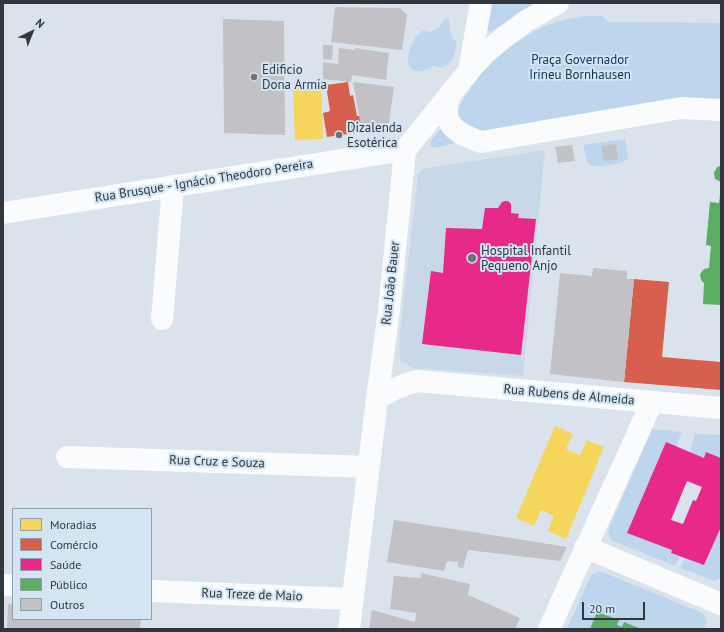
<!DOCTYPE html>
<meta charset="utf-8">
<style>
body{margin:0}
#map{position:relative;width:724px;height:632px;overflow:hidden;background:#dae3ec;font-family:"PT Sans",sans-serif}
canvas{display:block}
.frame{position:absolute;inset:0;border:4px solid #31373d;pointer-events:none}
.legend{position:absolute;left:12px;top:508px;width:140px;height:112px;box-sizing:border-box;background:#d3e4f3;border:1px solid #929faa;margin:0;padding:5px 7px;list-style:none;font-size:12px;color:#31373d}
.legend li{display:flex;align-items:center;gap:8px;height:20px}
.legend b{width:20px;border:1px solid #929faa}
.north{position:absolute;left:12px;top:12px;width:40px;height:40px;-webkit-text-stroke:3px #d3e4f3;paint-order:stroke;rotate:43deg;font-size:11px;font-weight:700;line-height:16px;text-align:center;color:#31373d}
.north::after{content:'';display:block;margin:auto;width:14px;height:18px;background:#31373d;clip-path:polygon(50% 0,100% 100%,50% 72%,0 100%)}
.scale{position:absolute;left:582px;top:602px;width:63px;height:18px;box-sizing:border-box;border:2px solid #31373d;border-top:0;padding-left:5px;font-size:12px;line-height:14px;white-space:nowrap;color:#31373d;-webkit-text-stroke:3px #d3e4f3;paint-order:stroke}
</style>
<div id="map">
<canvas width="724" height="632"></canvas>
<div class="frame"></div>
<ul class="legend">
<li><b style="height:11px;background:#f6d55c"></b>Moradias</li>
<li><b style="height:11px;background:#d6604d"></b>Comércio</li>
<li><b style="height:11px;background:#e7298a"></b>Saúde</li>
<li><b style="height:11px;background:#5aae61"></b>Público</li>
<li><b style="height:11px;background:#c2c1c6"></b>Outros</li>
</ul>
<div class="north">N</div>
<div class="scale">20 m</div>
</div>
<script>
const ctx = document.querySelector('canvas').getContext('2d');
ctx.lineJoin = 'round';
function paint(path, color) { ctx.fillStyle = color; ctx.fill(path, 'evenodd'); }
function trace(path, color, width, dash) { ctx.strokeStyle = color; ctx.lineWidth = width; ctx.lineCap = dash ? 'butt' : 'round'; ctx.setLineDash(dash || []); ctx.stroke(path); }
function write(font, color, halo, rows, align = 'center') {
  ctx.font = font + ' "PT Sans",sans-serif'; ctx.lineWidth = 4; ctx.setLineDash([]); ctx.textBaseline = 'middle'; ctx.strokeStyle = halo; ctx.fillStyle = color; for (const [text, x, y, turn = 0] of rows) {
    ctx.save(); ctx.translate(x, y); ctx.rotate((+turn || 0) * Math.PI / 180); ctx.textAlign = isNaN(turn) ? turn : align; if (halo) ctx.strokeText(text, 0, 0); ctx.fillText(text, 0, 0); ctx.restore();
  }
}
paint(new Path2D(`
 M545 150 523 376 413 368 400 360 399 342 418 174 422 169Z`), '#c9d8e8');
paint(new Path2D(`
 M494 3H528L532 4 531 7 490 32 487 30 492 4Z
 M585 16H602L609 22 721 23V103L486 134 440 147H432L430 145C431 136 446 125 452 117 461 104 468 91 477 79 497 54 526 33 556 22 565 19 575 18 585 16Z
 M445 18 449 19 450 33 453 37 452 39 456 41C458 52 450 70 437 67L435 65C397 88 405 40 424 30L429 32C437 30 442 25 445 18Z
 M625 139 628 156 627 160C621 164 594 169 589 164 585 160 585 151 583 145Z
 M652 429 682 432 676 446 628 533 672 550 671 553 680 557 675 566 611 540 608 531Z
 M695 434 721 435V458L707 452 704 458 690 452Z
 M721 527V578L715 581 680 568 685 558 704 565Z
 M600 571 703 613 707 622 704 629H567L591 575Z`), '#bed6ed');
paint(new Path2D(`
 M321 82 323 139 295 140 293 88 310 87V83Z
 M555 426 573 434 566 449 580 455 587 440 604 447 566 539 548 531 554 516 541 510 534 526 516 518Z`), '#f6d55c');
paint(new Path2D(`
 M348 82 350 96 353 95 357 116H360L362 132 327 137 323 113 330 111 326 85Z
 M634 279 669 282 662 357 721 362V390L624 382Z`), '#d6604d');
paint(new Path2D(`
 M505 201H508L511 204V213L519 214 518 218 536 219 521 355 422 344 431 271 443 273 446 228 482 229 485 208H498L502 202Z
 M666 442 704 458 706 452 721 458V527L704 565 671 553 672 550 627 533ZM687 481 702 487 696 501 693 500 683 524 671 520Z`), '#e7298a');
paint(new Path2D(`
 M721 166V182L715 179 714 173 717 167Z
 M720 195H721V305L703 304 704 283 701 280 700 274 704 269 709 268 711 246 706 245 710 202 719 203Z
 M597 612 619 620 617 625 622 627 624 622 641 629H590Z`), '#5aae61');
paint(new Path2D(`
 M335 7 400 8 407 15 402 50 331 42Z
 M223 19 284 21 285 135 224 133Z
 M323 45H333L332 60 323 59Z
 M339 48 355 50V48L389 53 386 80 352 75 351 82 323 79V62L338 64Z
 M353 82 394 87 389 123 384 129 362 132Z
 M616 144 618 159 604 161 601 146Z
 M572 145 575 161 558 163 555 147Z
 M593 268 627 271V279H634L624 382 550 374 560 273 592 276Z
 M394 520 473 532 567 547 560 561 468 550 463 568 458 567V562L447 561 444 571 387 562Z
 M421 573 470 584 468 595 520 618 515 629H369L372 610 415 622 416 613 390 609 394 576 421 578Z
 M8 604H13V619H141L140 629H7Z`), '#c2c1c6');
trace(new Path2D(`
 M469 71 481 3
 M449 96C448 101 447 107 447 112 447 130 467 137 481 142L681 108 721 110
 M162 319 173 186
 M67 457 368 467
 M585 547 721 604
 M3 585H13
 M151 591 353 599
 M349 629 377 399
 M549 629 652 402`), '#f9fbfc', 22);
trace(new Path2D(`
 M3 213 405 150
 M377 399 389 310 405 150 469 71 486 52 506 36 526 21 558 3
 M377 399C390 390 402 385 417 381L721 408`), '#f9fbfc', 22);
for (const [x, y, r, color] of [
 [254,77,4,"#6c737a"],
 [339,135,4,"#6c737a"],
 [472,258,5,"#6c737a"]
]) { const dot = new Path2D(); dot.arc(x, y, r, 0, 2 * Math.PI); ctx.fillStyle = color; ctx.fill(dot); trace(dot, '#d3e4f3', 1.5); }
write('13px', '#0d3556', '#d3e4f3', [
 ["Praça Governador",580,60],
 ["Irineu Bornhausen",580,75]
]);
write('13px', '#31373d', '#d3e4f3', [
 ["Edificio",262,70],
 ["Dona Armia",262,85],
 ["Dizalenda",347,128],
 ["Esotérica",347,143],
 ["Hospital Infantil",481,251],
 ["Pequeno Anjo",481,266]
], 'left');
write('13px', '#31373d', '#d3e4f3', [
 ["Rua Brusque - Ignácio Theodoro Pereira",204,181,-9],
 ["Rua João Bauer",391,283,-84],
 ["Rua Rubens de Almeida",569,395,5],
 ["Rua Cruz e Souza",217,462,2],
 ["Rua Treze de Maio",252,595,2]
]);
</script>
